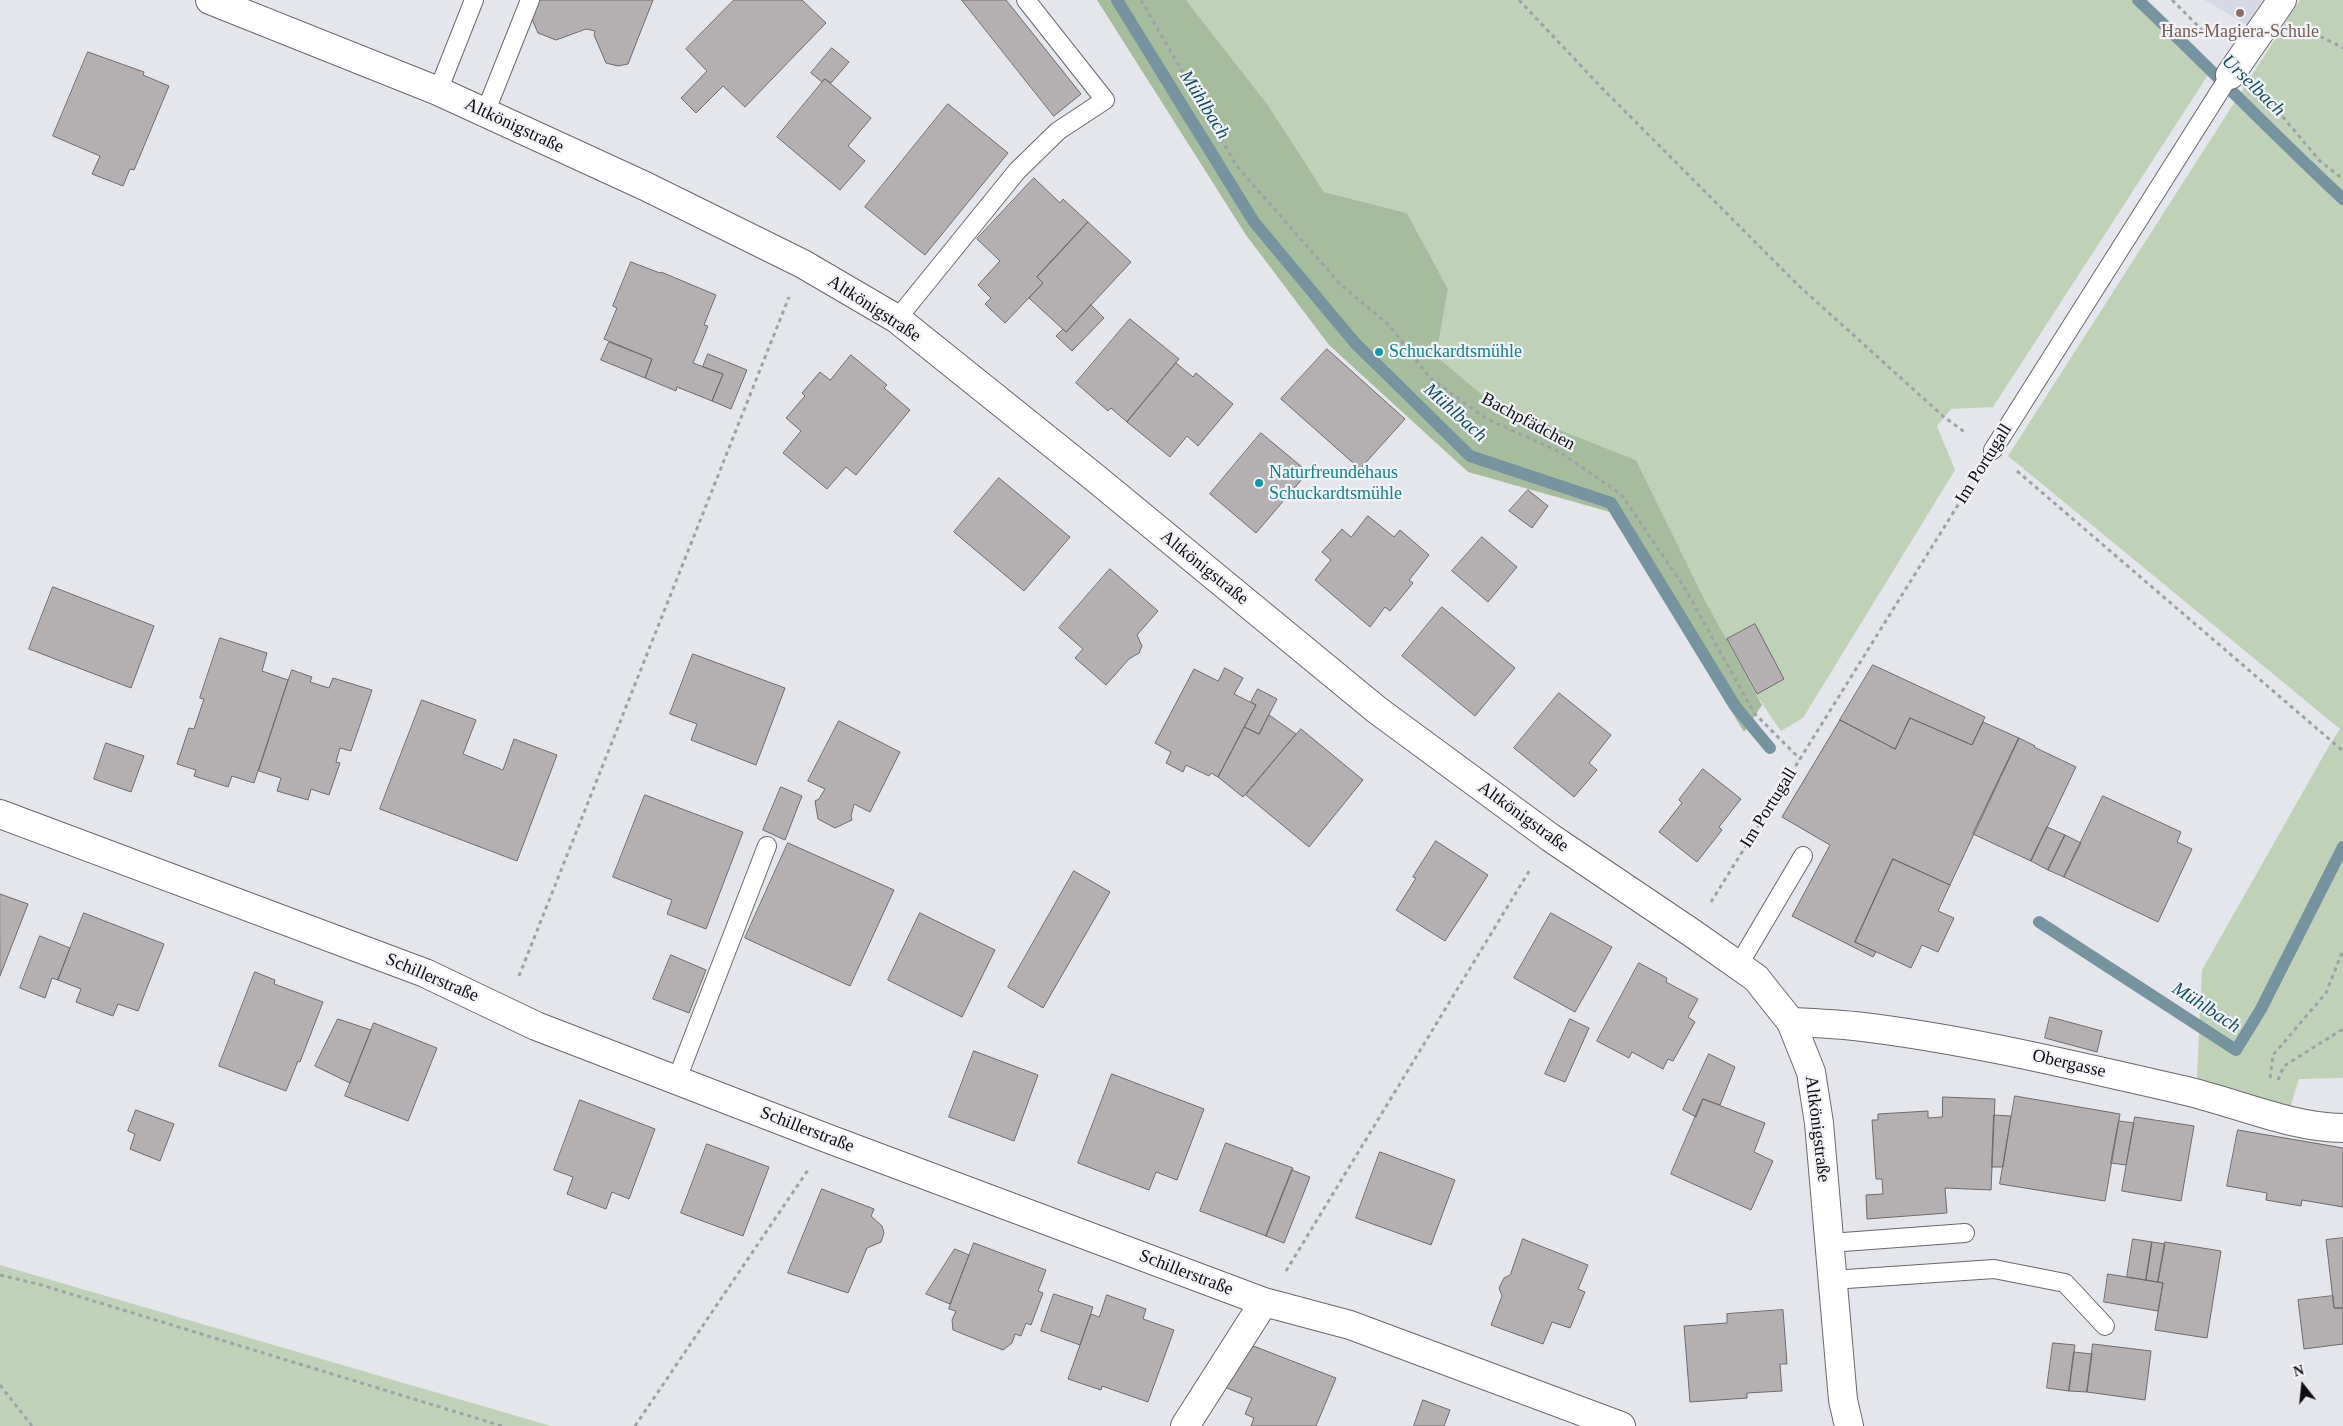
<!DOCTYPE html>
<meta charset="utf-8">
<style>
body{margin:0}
#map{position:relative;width:2343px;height:1426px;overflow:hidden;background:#e4e6eb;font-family:"Times New Roman",serif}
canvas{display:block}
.north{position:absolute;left:2278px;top:1361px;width:50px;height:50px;-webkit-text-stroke:4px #f2f3f8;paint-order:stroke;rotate:344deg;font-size:14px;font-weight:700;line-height:20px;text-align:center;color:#0e0e10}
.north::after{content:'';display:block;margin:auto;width:18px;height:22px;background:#0e0e10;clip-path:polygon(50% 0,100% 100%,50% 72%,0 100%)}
</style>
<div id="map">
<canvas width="2343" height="1426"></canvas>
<div class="north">N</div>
</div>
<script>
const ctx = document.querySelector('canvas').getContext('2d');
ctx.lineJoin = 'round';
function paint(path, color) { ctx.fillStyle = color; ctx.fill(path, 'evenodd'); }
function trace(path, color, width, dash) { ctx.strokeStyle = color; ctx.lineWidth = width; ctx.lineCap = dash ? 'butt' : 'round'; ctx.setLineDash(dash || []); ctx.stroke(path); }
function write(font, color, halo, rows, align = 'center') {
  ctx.font = font + ' "Times New Roman",serif'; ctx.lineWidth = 4.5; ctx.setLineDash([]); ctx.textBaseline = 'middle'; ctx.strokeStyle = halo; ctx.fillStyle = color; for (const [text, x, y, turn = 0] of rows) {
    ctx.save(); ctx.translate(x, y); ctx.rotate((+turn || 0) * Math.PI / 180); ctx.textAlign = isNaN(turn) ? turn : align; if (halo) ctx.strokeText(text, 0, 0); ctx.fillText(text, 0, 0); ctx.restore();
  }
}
paint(new Path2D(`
 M2205 0H2262L2247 25Z`), '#d5d9e4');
paint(new Path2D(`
 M1186 0H2131L2208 75 1993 407 1951 409 1937 426 1955 470 1803 718 1781 731C1722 648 1681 552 1636 460L1492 403 1436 356 1448 289 1407 213 1324 192 1268 105Z
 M2300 0H2343V1078L2299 1079 2288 1114 2196 1098 2202 970 2329 746 2340 729 2008 456Z
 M0 1265 551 1426H0Z`), '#bfd2b8');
paint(new Path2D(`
 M1097 0H1186L1268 105 1324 192 1407 213 1448 289 1436 356 1492 403 1636 460 1703 597 1762 705 1744 732 1610 512 1468 472 1329 345 1246 235Z`), '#a5bd9d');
trace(new Path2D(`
 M1117 0 1254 222 1355 343 1470 456 1611 503 1735 706 1770 748
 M2138 0C2207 65 2273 134 2343 199
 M2039 922 2236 1050 2261 1009 2343 847`), '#7594a0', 12);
const building = new Path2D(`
 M538 0H653L628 64 618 66 606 63 594 35 595 31 586 29 556 40 538 33 531 17Z
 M734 0H802L826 23 745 107 723 86 696 113 681 98 707 71 686 49Z
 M962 0H1006L1081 94 1054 116Z
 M832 48 849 62 831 83 825 79 822 82 811 73Z
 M88 52 144 72 143 75 169 86 134 170 130 169 123 186 92 174 100 156 53 136Z
 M825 79 871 118 848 146 865 161 840 190 777 137Z
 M948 104 1008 153 925 255 865 207Z
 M1034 178 1060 203 1063 199 1088 222 1037 277 1043 283 1005 323 985 304 991 298 978 285 1000 261 977 239Z
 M1088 222 1131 262 1066 332 1029 298 1043 283 1037 277Z
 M631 262 660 273 661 272 716 295 704 325 708 326 693 363 723 374 712 401 677 387 676 391 645 378 652 359 604 339 617 308 613 306Z
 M1091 305 1104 318 1072 351 1056 336 1063 329 1066 332Z
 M1130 319 1179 359 1127 422 1111 408 1108 411 1076 383Z
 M609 342 652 359 645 378 601 360Z
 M1327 349 1405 419 1360 469 1281 399Z
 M708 354 747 370 731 409 712 401 723 374 703 367Z
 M851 355 887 385 884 388 910 410 856 475 846 467 827 489 783 453 801 431 786 418 805 396 802 393 820 372 830 380Z
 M1176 363 1193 377 1196 373 1233 404 1198 446 1187 436 1170 457 1127 422Z
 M1261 433 1308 472 1256 533 1210 494Z
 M999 478 1070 537 1024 591 954 532Z
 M1528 490 1548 506 1532 528 1509 511Z
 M1368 516 1394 537 1400 530 1429 555 1409 580 1413 583 1390 611 1385 607 1370 627 1315 580 1331 560 1322 552 1342 529 1351 537Z
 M1482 537 1517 567 1488 602 1452 571Z
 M1110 569 1158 611 1137 635 1142 646 1139 653 1129 659 1106 685 1075 658 1083 649 1059 628Z
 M53 587 154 626 131 688 29 649Z
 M1442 607 1515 668 1475 716 1402 656Z
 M1755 624 1784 679 1757 694 1727 639Z
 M220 638 267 653 262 671 288 680 254 783 232 776 228 787 194 776 196 770 177 764 189 728 194 729 204 699 200 698Z
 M693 654 785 688 756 765 691 740 697 724 670 714Z
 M1873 665 1985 717 1972 745 1910 718 1895 749 1840 720Z
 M1225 668 1243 678 1234 694 1256 705 1218 777 1211 773 1209 776 1186 765 1183 772 1166 763 1171 752 1155 743 1194 669 1218 681Z
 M292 670 312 677 310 682 329 688 333 678 372 690 351 751 340 748 336 762 340 763 329 795 311 789 308 800 277 791 281 778 259 771Z
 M1258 689 1277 699 1259 734 1244 727 1256 705 1251 702Z
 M1559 693 1611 735 1589 763 1597 770 1574 797 1514 748Z
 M422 700 476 720 463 754 503 770 514 739 557 755 517 861 380 809Z
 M1269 715 1296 734 1243 797 1218 777 1244 727 1259 734Z
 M1910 718 1972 745 1983 722 2019 738 1950 885 1893 859 1855 942 1876 952 1873 957 1792 916 1830 845 1782 817 1840 720 1895 749Z
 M839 721 900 752 870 812 854 804 851 816 852 820 835 828 818 819 815 801 819 799 825 789 808 781Z
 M1301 729 1363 780 1309 847 1246 795Z
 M2019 738 2035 746 2034 747 2076 767 2031 861 1973 834Z
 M106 743 144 756 131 792 94 779Z
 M1703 769 1741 799 1719 827 1722 830 1697 862 1659 832 1682 803 1679 800Z
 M781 787 802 796 785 840 763 830Z
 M645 795 743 832 706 929 667 914 672 900 613 877Z
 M2103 796 2181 832 2177 842 2192 849 2158 922 2064 877Z
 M2047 827 2065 835 2048 870 2031 861Z
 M2065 835 2081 843 2064 877 2048 870Z
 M1436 841 1488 875 1445 941 1396 910 1416 878 1413 877Z
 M788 843 894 890 850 986 745 938Z
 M1893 859 1950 885 1938 911 1954 918 1938 952 1922 945 1911 968 1855 942Z
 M1074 871 1110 892 1043 1008 1008 987Z
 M0 894 28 904 0 976Z
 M84 913 164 944 138 1011 118 1004 113 1016 76 1002 81 989 58 980Z
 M920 913 995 950 962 1017 888 980Z
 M1551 913 1612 947 1575 1012 1514 978Z
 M40 936 70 948 58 980 52 978 45 998 20 988Z
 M671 955 706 970 689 1013 653 999Z
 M1639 963 1667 978 1666 982 1698 999 1688 1017 1695 1022 1673 1061 1668 1059 1663 1069 1632 1052 1629 1058 1597 1041Z
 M255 972 275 980 274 984 323 1002 300 1062 298 1061 286 1091 219 1066Z
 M2050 1017 2102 1031 2097 1052 2045 1038Z
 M338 1019 371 1030 350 1083 315 1066Z
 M1570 1019 1589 1028 1565 1082 1545 1074Z
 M374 1023 437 1048 408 1121 345 1096Z
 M974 1051 1038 1075 1014 1141 949 1117Z
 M1709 1054 1735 1067 1720 1105 1703 1099 1696 1117 1683 1110Z
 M1112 1074 1204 1109 1177 1180 1156 1172 1149 1190 1078 1163Z
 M2015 1096 2120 1114 2105 1201 2000 1184Z
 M1943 1097 1995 1099 1991 1190 1945 1188 1947 1213 1867 1219 1866 1195 1883 1194 1882 1179H1876L1872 1120H1878V1114L1928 1111V1118L1942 1117Z
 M1703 1099 1765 1123 1754 1152 1773 1161 1751 1210 1671 1174Z
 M580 1100 655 1129 629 1199 612 1192 606 1209 567 1194 573 1177 554 1170Z
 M136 1110 174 1124 160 1161 130 1149 135 1134 128 1131Z
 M1994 1115 2011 1116 2003 1167H1992Z
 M2135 1117 2194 1126 2181 1201 2122 1191Z
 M2119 1121 2134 1123 2126 1165 2111 1163Z
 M2238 1130 2343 1148V1207L2302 1200 2301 1206 2266 1200 2267 1193 2227 1186Z
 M1226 1143 1293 1168 1266 1236 1200 1211Z
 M707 1144 769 1167 743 1236 681 1213Z
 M1380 1152 1455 1180 1431 1245 1356 1218Z
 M1292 1170 1310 1177 1284 1243 1266 1236Z
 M822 1189 874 1209 871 1216 882 1226 884 1233 881 1242 867 1248 848 1293 788 1273Z
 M2343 1238V1308H2334L2326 1240Z
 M1523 1239 1588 1265 1578 1289 1585 1292 1570 1328 1552 1322 1543 1344 1491 1325 1502 1296 1499 1288 1504 1278 1510 1275Z
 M2133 1239 2152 1242 2146 1280 2127 1277Z
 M2152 1242 2165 1244 2158 1282 2146 1280Z
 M2165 1242 2221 1251 2207 1338 2155 1330 2163 1283 2158 1282Z
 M974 1243 1046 1270 1038 1291 1043 1293 1031 1325 1026 1323 1021 1336 1015 1334 1012 1343 1003 1350 953 1330 952 1320 956 1311 949 1309Z
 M955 1249 969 1255 950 1304 926 1294Z
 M2108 1274 2163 1283 2158 1311 2104 1302Z
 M1054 1294 1093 1307 1080 1345 1041 1331Z
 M1107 1295 1146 1309 1143 1319 1174 1330 1148 1402 1102 1386 1101 1390 1068 1379 1091 1314 1099 1317Z
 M2333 1296 2334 1308H2343V1344L2304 1349 2298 1300Z
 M1783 1310 1787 1364H1780L1782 1391 1747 1393V1398L1690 1402 1684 1326 1727 1323V1314Z
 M1243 1342 1336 1378 1316 1426H1251L1254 1418 1245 1414 1252 1398 1219 1385Z
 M2053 1343 2075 1345 2069 1391 2047 1388Z
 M2093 1344 2151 1351 2145 1400 2087 1392Z
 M2074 1352 2092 1354 2087 1392 2069 1391Z
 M1423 1400 1450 1410 1444 1426H1414Z`);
paint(building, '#b4b0b2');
trace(building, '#6f6b6d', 1);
const lane = new Path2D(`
 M438 91 474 0
 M485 113 530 0
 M897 319 1017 171 1058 131 1105 100 1026 0
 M1993 450 2230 75
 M1738 966 1803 856
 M677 1079 767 846
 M1830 1243 1965 1233
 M1832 1280 1994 1269 2065 1283 2105 1326`);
const street = new Path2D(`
 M2230 75 2282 0
 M0 814 425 973 536 1026 829 1139 1264 1302 1350 1325 1621 1426
 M1791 1022C1815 1023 1839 1024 1863 1027 1970 1040 2076 1066 2182 1090 2232 1101 2291 1128 2343 1128
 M1185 1426 1264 1302`);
const secondary = new Path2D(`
 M210 0 438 91 645 186 803 264 897 319 1094 477 1377 710 1551 838 1692 933 1756 978 1791 1022 1811 1072 1819 1123 1843 1400 1849 1426`);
trace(lane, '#67686c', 20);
trace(street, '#67686c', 30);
trace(secondary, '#67686c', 30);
trace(new Path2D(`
 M1141 0 1236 165 1341 285 1389 325 1430 378 1487 419 1558 451 1621 494 1686 590 1754 713 1800 759
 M1519 0 1599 85 1798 285 1944 417 1966 433
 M2172 0 2211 39
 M2306 29 2343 48
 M2262 92 2320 161 2343 179
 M2017 471 2343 751
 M1711 902 1976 476
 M519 976 789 297
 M2270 1078 2273 1055 2326 993 2343 950
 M2278 1080 2284 1066 2343 1029
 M1286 1271 1531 868
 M0 1275 38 1284 502 1426
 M0 1385 32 1426
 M635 1426 808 1170`), '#9fa1a5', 3, [4, 4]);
trace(lane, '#fff', 18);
trace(street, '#fff', 28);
trace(secondary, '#fff', 28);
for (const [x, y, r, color] of [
 [2240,13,5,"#8d6e63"],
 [1379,352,5,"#0f9aa8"],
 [1259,483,5,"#0f9aa8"]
]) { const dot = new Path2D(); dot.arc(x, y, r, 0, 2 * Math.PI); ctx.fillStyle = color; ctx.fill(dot); trace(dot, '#f2f3f8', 2); }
write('18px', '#785e54', '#f2f3f8', [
 ["Hans-Magiera-Schule",2240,32]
]);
write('18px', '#0e0e10', '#f2f3f8', [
 ["Altkönigstraße",514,126,25],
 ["Altkönigstraße",874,309,33],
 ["Bachpfädchen",1528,422,28],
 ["Im Portugall",1984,464,-58],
 ["Altkönigstraße",1204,568,39],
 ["Im Portugall",1769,808,-58],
 ["Altkönigstraße",1523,817,36],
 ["Schillerstraße",432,978,23],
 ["Obergasse",2069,1064,13],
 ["Altkönigstraße",1817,1129,83],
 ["Schillerstraße",807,1130,21],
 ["Schillerstraße",1186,1273,21]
]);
write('18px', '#0d838f', '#f2f3f8', [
 ["Schuckardtsmühle",1389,352],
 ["Naturfreundehaus",1269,473],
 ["Schuckardtsmühle",1269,494]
], 'left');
write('italic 19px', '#144f61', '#f2f3f8', [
 ["Urselbach",2253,86,44],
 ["Mühlbach",1204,105,58],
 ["Mühlbach",1455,413,42],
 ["Mühlbach",2206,1008,33]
]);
</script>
